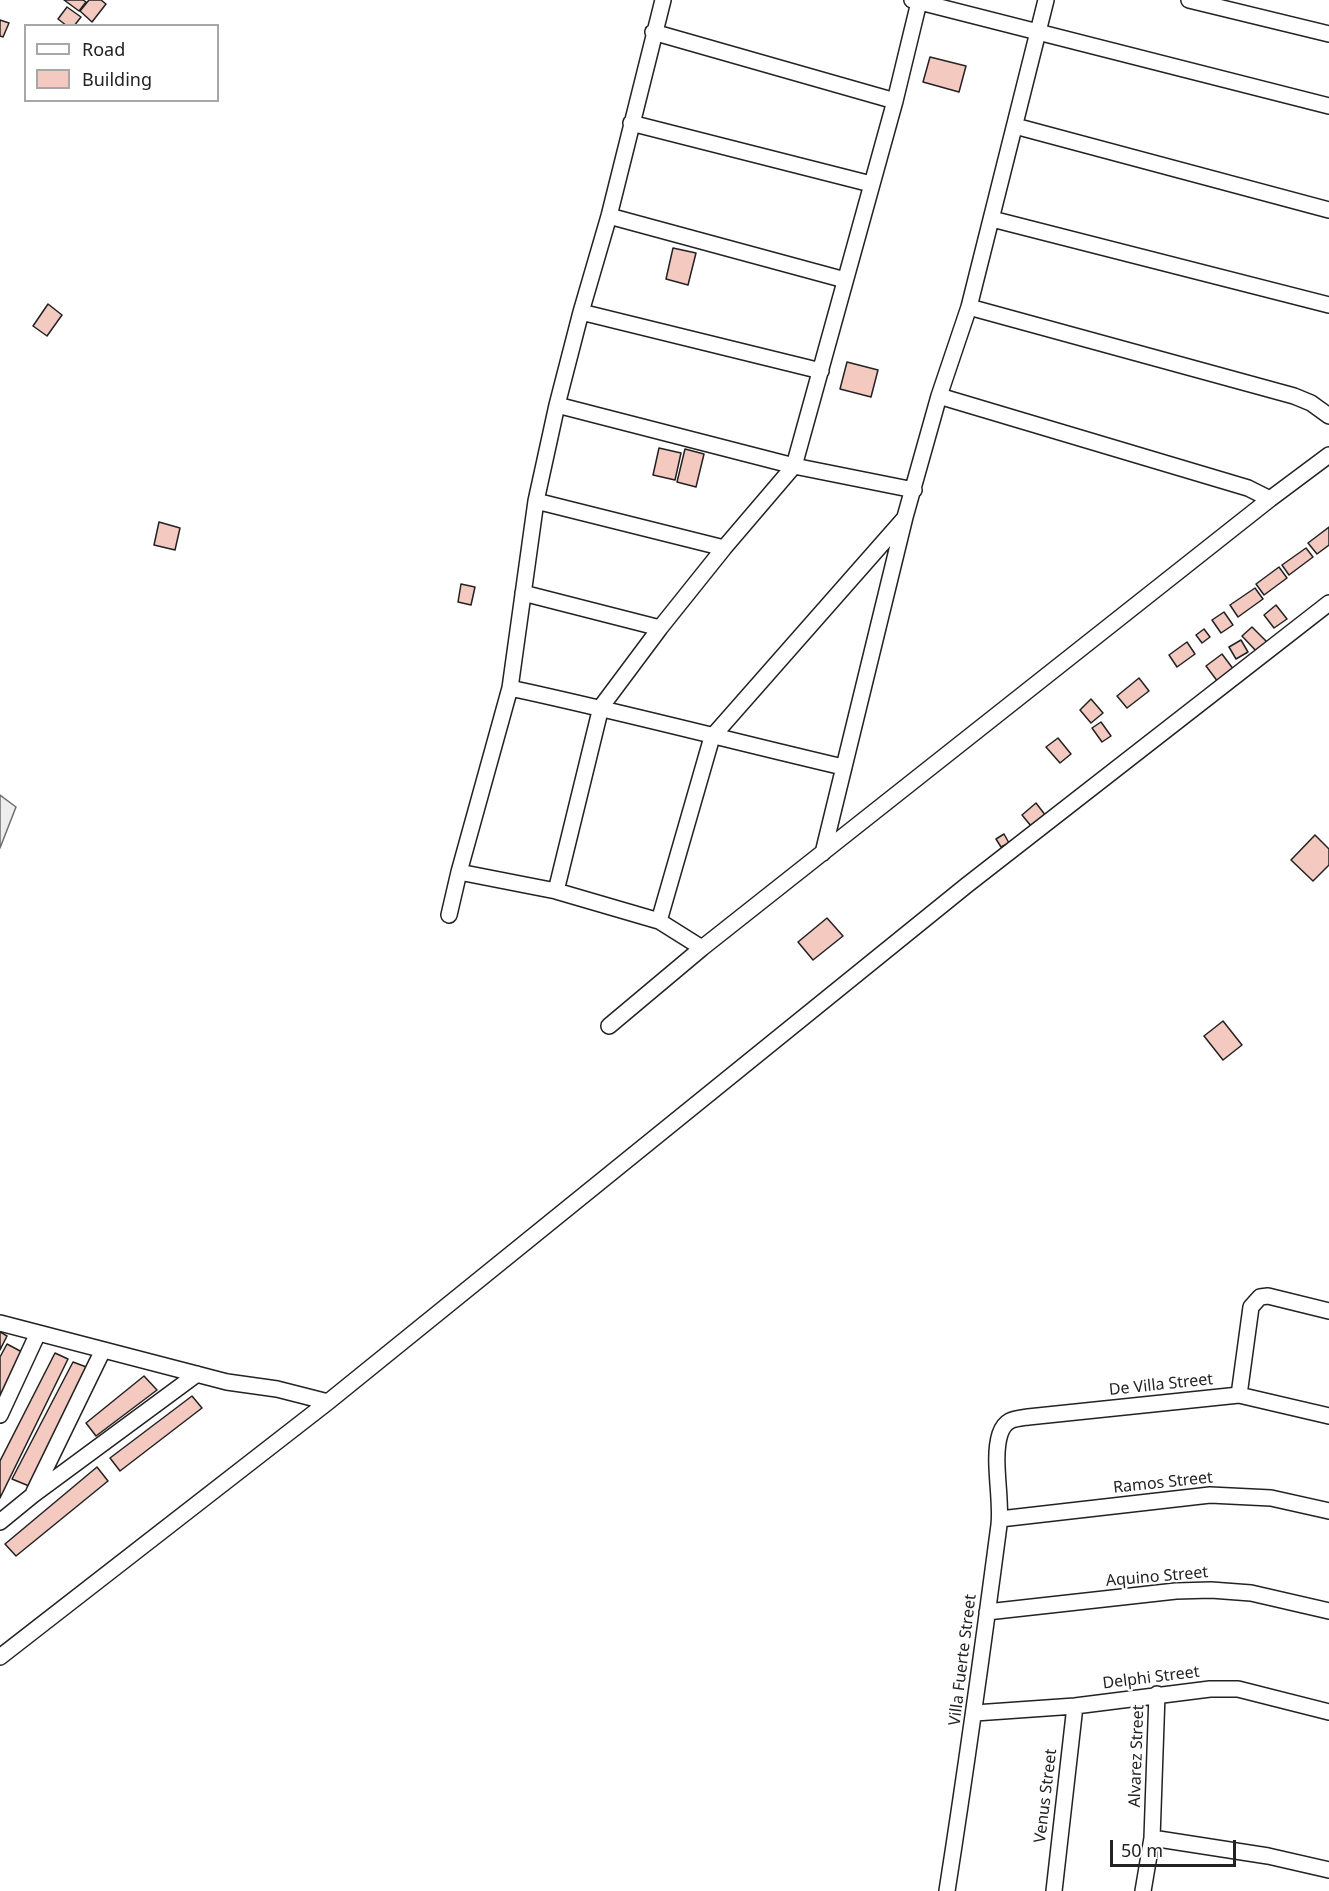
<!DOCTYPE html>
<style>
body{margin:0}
#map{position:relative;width:1329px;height:1891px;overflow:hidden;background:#fff;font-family:"Noto Sans",sans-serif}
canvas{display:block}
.legend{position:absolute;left:24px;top:24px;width:195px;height:78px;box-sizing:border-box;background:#fff;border:2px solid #a7a7a7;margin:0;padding:8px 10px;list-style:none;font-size:18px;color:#222}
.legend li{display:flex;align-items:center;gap:12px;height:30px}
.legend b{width:30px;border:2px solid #a7a7a7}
.scale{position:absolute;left:1110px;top:1840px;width:126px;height:27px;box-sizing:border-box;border:3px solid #222;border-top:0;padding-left:8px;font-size:18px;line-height:21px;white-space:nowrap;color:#222;-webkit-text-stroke:4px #fff;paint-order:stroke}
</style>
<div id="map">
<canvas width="1329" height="1891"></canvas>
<ul class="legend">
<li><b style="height:8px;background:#fff"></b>Road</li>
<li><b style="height:16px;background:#f3c9c0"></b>Building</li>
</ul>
<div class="scale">50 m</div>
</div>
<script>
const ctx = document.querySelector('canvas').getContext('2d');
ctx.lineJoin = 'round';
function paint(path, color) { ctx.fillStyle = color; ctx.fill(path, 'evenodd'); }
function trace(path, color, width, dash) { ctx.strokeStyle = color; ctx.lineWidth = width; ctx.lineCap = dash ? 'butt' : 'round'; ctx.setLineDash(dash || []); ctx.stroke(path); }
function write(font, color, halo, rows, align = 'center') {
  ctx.font = font + ' "Noto Sans",sans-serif'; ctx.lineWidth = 4.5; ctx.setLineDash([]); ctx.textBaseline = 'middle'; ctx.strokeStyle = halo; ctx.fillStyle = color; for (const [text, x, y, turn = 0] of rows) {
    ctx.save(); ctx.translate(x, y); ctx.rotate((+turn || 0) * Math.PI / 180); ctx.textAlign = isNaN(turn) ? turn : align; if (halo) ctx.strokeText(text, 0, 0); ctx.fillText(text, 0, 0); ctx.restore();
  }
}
const green = new Path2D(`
 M0 795 16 807 0 848Z`);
paint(green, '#eee');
trace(green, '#6f6f6f', 1.5);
const building = new Path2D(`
 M64 0H83L86 2 79 11Z
 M89 0H101L106 4 92 22 80 11Z
 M67 7 81 17 74 26H67L58 19Z
 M0 20 9 23 3 37 0 36Z
 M930 57 966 66 959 92 923 82Z
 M673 248 696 253 688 285 666 279Z
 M48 304 62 315 47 336 33 326Z
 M847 362 878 370 871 397 840 389Z
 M659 448 681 453 675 480 653 475Z
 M685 449 704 454 696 487 677 482Z
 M159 522 180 528 175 550 154 545Z
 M1329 527V545L1317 554 1308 543Z
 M1306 548 1313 557 1289 575 1282 565Z
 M1279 567 1287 578 1264 595 1256 584Z
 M461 584 475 587 471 605 458 602Z
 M1255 588 1263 599 1238 617 1230 605Z
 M1276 605 1287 619 1274 628 1264 615Z
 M1224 612 1233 625 1221 633 1212 620Z
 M1252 627 1267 642 1257 652 1242 636Z
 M1204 629 1210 637 1202 643 1196 635Z
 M1241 640 1248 652 1236 659 1229 647Z
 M1187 642 1195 654 1177 667 1169 655Z
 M1222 654 1234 670 1218 682 1206 666Z
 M1139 678 1149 691 1127 708 1117 696Z
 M1091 699 1103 713 1091 723 1080 710Z
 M1101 722 1111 736 1102 742 1092 728Z
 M1058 738 1071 754 1060 763 1046 747Z
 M1036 803 1046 816 1031 826 1022 815Z
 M1004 834 1009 843 1001 847 996 839Z
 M1315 835 1329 849V865L1313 881 1291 860Z
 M827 918 843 936 813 960 798 942Z
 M1223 1021 1242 1045 1223 1060 1204 1036Z
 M0 1332 7 1336 0 1350Z
 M7 1344 22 1352 0 1396V1357Z
 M55 1353 68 1359 0 1498V1461Z
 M73 1362 89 1368 29 1486 12 1479Z
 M144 1376 157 1390 96 1436 86 1423Z
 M192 1396 202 1408 120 1471 110 1458Z
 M97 1467 108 1481 16 1556 5 1544Z`);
paint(building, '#f3c9c0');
trace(building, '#222', 1.5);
const street = new Path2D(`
 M912 0 1329 106
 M1189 0 1329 34
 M653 32 895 101
 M631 123 871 184
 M1015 126 1329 210
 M609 216 845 280
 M992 219 1329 305
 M969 307 1294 396 1311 403 1329 416
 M581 312 821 371
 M939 396 1248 488 1270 499
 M557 405 794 466 914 490
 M536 501 724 548
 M523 593 660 628
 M510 688C622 712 732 741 843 767
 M823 853 905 517 939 396 969 307 1046 0
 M459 872 556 891 659 921 702 948
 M556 891 601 707 660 628 724 548 794 466 895 101 919 2
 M449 915 459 872 510 688 536 501 557 405 581 312 609 216 663 0
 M659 921 712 737 903 520
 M609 1026 702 948 1270 499 1329 455
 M0 1323 227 1382 277 1389 328 1402
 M1239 1395 1251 1307 1260 1297 1268 1296 1329 1311
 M0 1415 38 1333
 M34 1492 103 1350
 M1000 1519 1210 1495 1271 1498 1329 1511
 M0 1522 33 1495 197 1374
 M987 1612 1176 1591 1211 1590 1251 1593 1329 1611
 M0 1657 328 1402 967 885 1329 603
 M975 1713 1075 1706 1210 1689H1238L1329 1712
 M1152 1838 1268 1856 1329 1870
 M947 1891C966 1769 983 1647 999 1525 1002 1498 992 1459 1000 1434 1005 1419 1014 1419 1028 1417L1239 1395 1329 1416
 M1054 1891 1075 1706
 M1143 1891 1152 1838 1157 1694`);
trace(street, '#222', 18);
trace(street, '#fff', 15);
write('16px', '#222', '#fff', [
 ["De Villa Street",1161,1385,-6],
 ["Ramos Street",1163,1483,-6],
 ["Aquino Street",1157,1577,-5],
 ["Villa Fuerte Street",963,1660,-83],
 ["Delphi Street",1151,1678,-7],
 ["Alvarez Street",1137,1756,-88],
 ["Venus Street",1046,1796,-83]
]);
</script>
